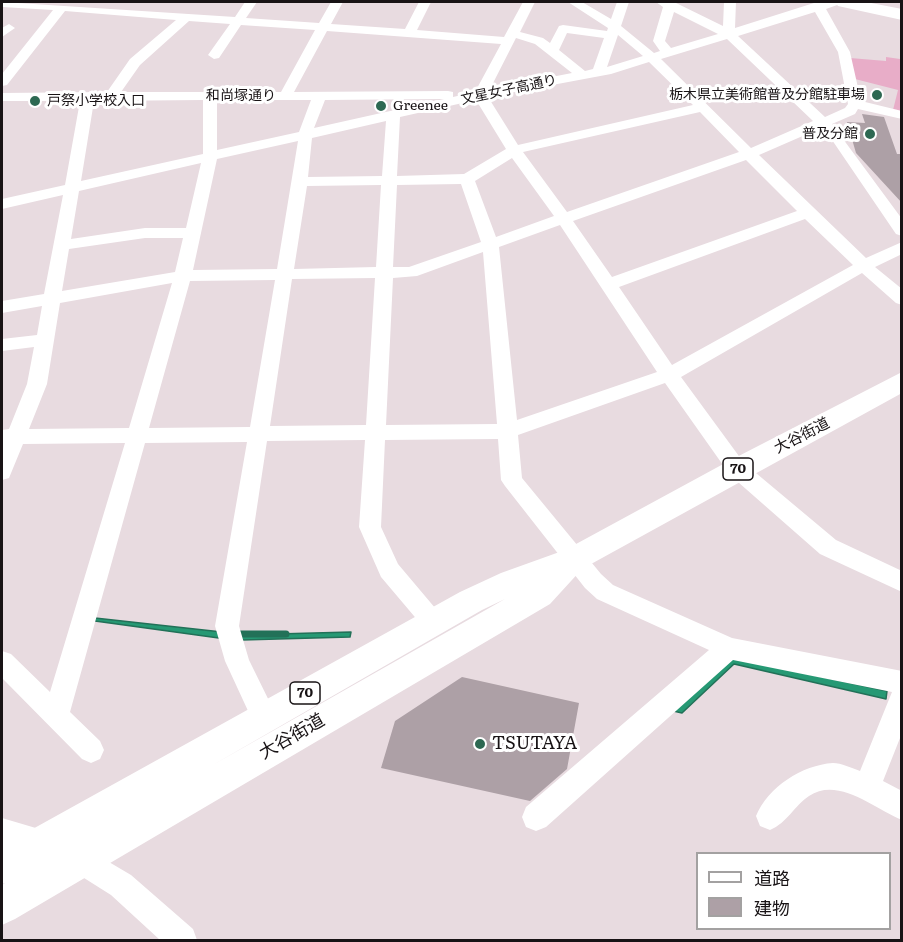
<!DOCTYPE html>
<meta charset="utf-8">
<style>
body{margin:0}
#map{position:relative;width:903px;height:942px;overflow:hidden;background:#e8dbe0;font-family:Literata,"Noto Sans JP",serif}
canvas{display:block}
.frame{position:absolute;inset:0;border:3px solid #181315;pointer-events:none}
.legend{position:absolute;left:696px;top:852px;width:195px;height:78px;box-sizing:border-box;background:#fff;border:2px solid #a3a1a1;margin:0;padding:8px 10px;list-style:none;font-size:18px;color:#181315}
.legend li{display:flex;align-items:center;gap:12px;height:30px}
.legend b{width:30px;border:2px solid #a3a1a1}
</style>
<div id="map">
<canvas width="903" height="942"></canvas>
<div class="frame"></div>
<ul class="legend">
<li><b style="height:8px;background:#fff"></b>道路</li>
<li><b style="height:16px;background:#ada0a6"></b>建物</li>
</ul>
</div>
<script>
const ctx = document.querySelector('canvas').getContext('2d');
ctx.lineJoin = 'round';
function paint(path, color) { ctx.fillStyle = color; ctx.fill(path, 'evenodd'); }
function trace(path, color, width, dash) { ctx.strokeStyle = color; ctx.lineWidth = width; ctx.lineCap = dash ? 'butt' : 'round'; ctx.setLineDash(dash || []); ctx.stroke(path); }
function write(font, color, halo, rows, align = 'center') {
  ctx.font = font + ' Literata,"Noto Sans JP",serif'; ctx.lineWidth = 6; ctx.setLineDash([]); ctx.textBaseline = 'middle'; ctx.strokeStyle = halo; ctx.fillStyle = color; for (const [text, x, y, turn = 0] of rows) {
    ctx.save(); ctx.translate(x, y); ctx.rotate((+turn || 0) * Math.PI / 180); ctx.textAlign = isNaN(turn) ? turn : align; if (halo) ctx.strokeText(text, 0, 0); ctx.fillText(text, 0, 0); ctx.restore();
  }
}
paint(new Path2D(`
 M900 56H901V113L893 110 898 90 855 79 850 58 886 61V57L900 59Z`), '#e8adc8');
const water = new Path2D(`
 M95 618 222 632 226 639 95 621Z
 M351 632 350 637 242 640 240 635Z
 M731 657 887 691 886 699 734 664 682 713 669 710Z`);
paint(water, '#269974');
trace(water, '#227158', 1.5);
trace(new Path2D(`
 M235 634H286`), '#227158', 7);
paint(new Path2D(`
 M862 114 884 117 897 154H902V203L856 153 847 122 865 123Z
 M462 677 579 703 567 769 530 801 381 768 395 721Z`), '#ada0a6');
paint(new Path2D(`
 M2 2 235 17 245 2H257L246 18 319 23 331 2H343L331 24 405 29 419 2H431L417 30 504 37 523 2H535L520 32 543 38 550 43 559 26 563 25 607 31 608 28 568 2H582L611 19 617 2H629L621 26 654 53 660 51 653 41 663 7 656 2H674L723 26 724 2H736L735 28 814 3 842 2 840 4 826 9 850 52 861 101 902 111V119L858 109 855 114 832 124 902 219V236L896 234 830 137 821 128 759 155 866 258 902 242V254L875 267 902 289V305L896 303 862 273 681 377 744 463 836 540 902 571V592L820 554 730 475 665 383 518 435 522 478 601 574 613 585 732 638 902 671V733L883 781 902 791V820C875 809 838 776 809 796 794 806 787 823 770 830L760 826 756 816C768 787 802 765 833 763 841 763 852 768 860 771L892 692 733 660 546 827 536 831 526 827 522 817 526 807 709 650 597 599 585 588 505 486 501 480 498 439 385 440 381 527 398 564 441 615 445 622 441 629 433 632 425 629 381 577 359 527 365 440 267 441 239 626 249 660 277 717 273 726 264 729 255 726 225 661 215 626 247 442 145 443 70 712 100 741 104 750 100 759 91 763 82 759 2 678V651L11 654 50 692 125 443 23 444 9 478 2 480V430L9 429 27 384 34 347 2 351V339L37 335 42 306 2 313V301L44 294 63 195 2 209V199L65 185 80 101H2V93L107 92 130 59 176 20 65 11 7 85 2 86V74L53 10 2 7ZM674 12 718 34 671 48 665 41ZM815 12 838 52 848 104 845 108 825 117 738 36ZM189 21 230 24 208 55 214 59 219 58 241 25 315 30 281 92H121L140 65ZM327 31 501 44 475 92 453 97V92L448 91 294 92ZM567 33 604 38 593 69 585 71 559 50ZM618 35 643 56 607 67ZM516 38 535 44 572 73 490 89ZM727 39 813 121 751 148 661 59ZM649 62 693 105 518 145 488 97 611 74ZM444 99 314 128 325 100ZM203 100V154L81 181 94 101ZM217 100H311L299 132 217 150ZM476 100 506 149 464 174 397 176 400 117ZM700 112 739 152 567 212 523 152ZM386 121 382 176 308 177 312 138ZM298 141 277 269 193 270 217 159ZM512 158 554 216 496 237 475 181ZM746 160 797 211 612 277 573 221ZM201 163 186 228H145L71 239 79 191ZM461 184 481 242 409 267H393L397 185ZM381 185 376 267 294 269 307 186ZM805 219 853 265 672 365 619 287ZM560 225 657 372 517 420 499 247ZM145 238H183L175 272 62 291 69 249ZM483 252 497 424 386 425 393 278 417 276ZM375 278 366 425 270 426 292 279ZM275 280 250 427 149 428 190 281ZM172 283 129 428 29 429 47 384 60 303Z
 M9 24 15 28 2 37V28Z
 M2 818 56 834 60 844 56 854 46 858 2 846Z
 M75 842 131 875 193 929 197 940H160L111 895 65 866 61 856 65 846Z`), '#fff');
paint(new Path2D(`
 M902 372V393L582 569 550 604 15 919 2 925V885L5 883 2 884V846L460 592 501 573 565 550 727 462ZM505 599 211 766 482 610Z`), '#fff');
paint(new Path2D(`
 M835 2H866L902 9V20L838 6Z`), '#fff');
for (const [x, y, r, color] of [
 [877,95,6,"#2d6852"],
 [35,101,6,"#2d6852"],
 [381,106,6,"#2d6852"],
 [870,134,6,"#2d6852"],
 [480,744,6,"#2d6852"]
]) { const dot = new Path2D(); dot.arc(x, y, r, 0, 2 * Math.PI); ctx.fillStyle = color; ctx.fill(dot); trace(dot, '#fff', 2); }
write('14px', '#181315', '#fff', [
 ["文星女子高通り",509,90,-12],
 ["和尚塚通り",241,96]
]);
write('14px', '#181315', '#fff', [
 ["栃木県立美術館普及分館駐車場",865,95],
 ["戸祭小学校入口",47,101,"left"],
 ["Greenee",393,106,"left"],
 ["普及分館",858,134]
], 'right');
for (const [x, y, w] of [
 [738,469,30],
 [305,693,30]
]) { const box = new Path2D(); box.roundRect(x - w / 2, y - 11, w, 22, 4.5); ctx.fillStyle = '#fff'; ctx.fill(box); trace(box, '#181315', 1.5); }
write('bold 14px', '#181315', null, [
 ["70",738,469],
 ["70",305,693]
]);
write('15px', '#181315', '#fff', [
 ["大谷街道",802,436,-27]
]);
write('18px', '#181315', '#fff', [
 ["大谷街道",292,737,-30]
]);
write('18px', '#181315', '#fff', [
 ["TSUTAYA",492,744]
], 'left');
</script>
